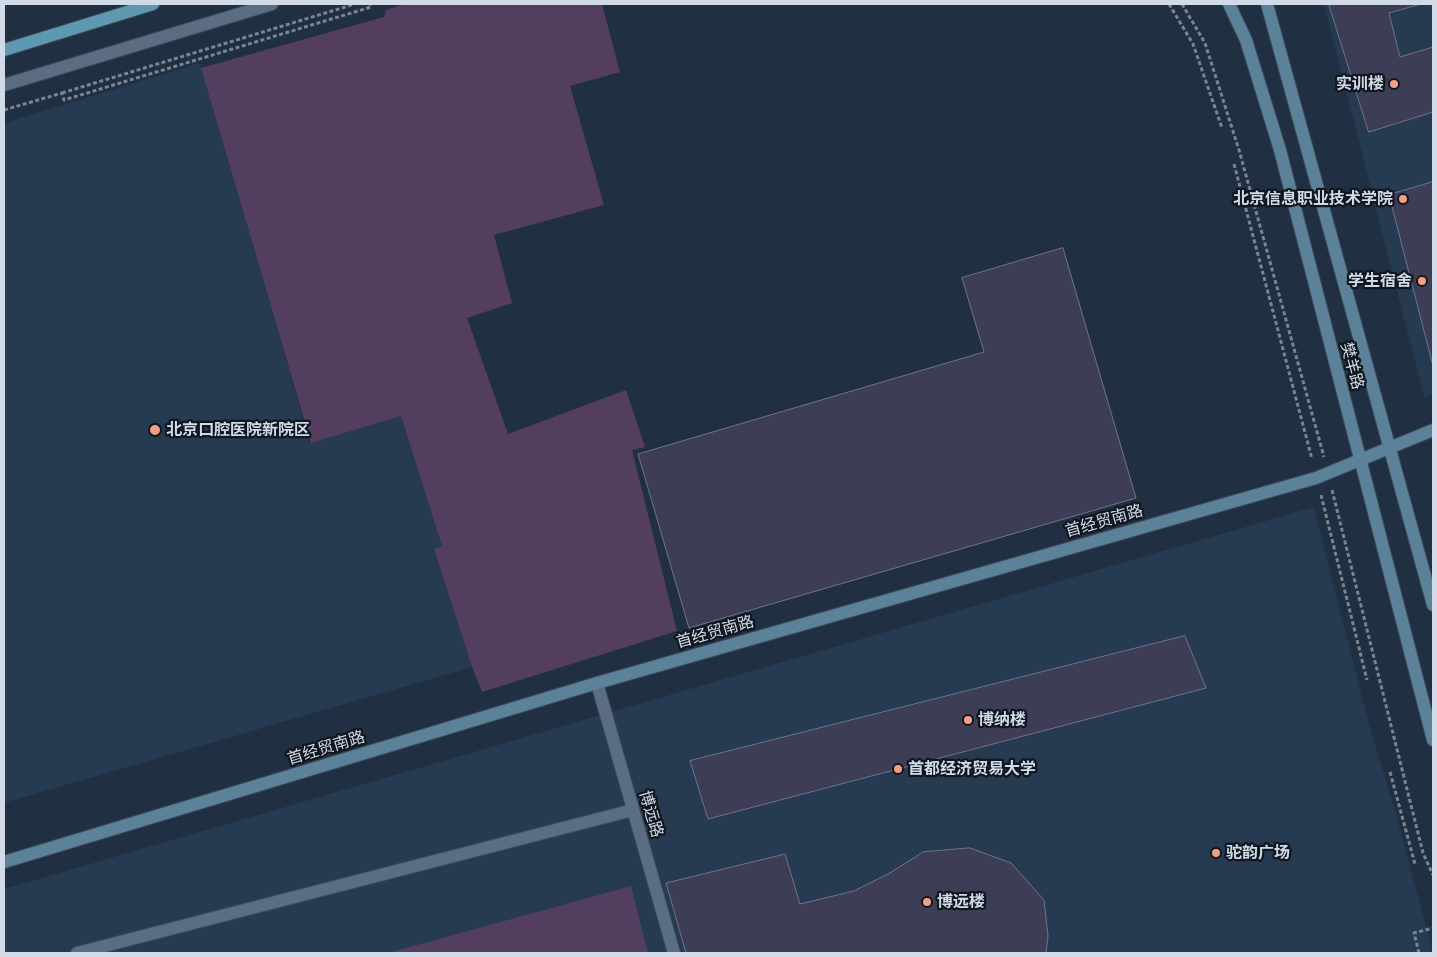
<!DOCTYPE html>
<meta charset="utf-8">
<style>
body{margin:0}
#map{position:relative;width:1437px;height:957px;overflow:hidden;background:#203042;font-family:"Playfair Display",serif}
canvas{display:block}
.frame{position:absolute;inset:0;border:5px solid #d1dbe7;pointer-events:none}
</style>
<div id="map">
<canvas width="1437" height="957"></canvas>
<div class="frame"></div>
</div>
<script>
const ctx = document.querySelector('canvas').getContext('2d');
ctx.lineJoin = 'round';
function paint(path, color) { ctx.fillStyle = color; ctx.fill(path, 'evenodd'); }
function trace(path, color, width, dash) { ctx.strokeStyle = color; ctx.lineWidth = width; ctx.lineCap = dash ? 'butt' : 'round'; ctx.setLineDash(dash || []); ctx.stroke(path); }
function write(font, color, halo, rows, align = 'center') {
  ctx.font = font + ' "Playfair Display","Noto Sans SC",serif'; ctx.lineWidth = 4.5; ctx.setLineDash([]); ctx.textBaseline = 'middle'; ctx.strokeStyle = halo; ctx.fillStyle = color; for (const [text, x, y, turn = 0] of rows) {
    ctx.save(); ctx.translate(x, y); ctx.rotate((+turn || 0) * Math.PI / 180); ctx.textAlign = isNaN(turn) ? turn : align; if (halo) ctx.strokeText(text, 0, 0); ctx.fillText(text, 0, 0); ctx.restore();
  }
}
paint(new Path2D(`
 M1324 4H1433V394L1424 397Z
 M200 63 310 443 401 416 442 546 434 549 472 667 4 803V123Z
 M1314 507 1370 729 1395 810 1433 953H4V889Z`), '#263a51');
paint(new Path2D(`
 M405 4H602L620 72 570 86 604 205 494 235 512 303 467 318 508 434 626 390 645 447 632 450 677 631 482 692 472 667 434 549 442 546 401 416 311 443 201 68 384 17 386 10Z
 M631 886 648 953H388Z`), '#533e60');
const building = new Path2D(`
 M1329 4H1421L1389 13 1400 57 1433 47V112L1369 132Z
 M1433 182V366L1389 195Z
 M1063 248 1136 498 689 628 638 454 984 352 962 278Z
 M1185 636 1206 688 708 819 690 761Z
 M970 848 1011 863 1044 900 1048 936 1046 953H686L666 883 785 854 800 904 854 891 890 873 923 852Z`);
paint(building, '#3d3e56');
trace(building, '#71728c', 1);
const lane = new Path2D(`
 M597 683 674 953
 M77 953 633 810`);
const street = new Path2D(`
 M4 85 272 4`);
const secondary = new Path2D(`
 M1229 4 1246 40 1280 150 1433 740
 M1267 4 1433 605
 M4 862 597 683 1316 478 1433 430`);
const primary = new Path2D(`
 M4 50 153 4`);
trace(lane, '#3c4b5a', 14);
trace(street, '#3c4b5a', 14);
trace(secondary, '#3c4b5a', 14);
trace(primary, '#3c4b5a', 14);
trace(new Path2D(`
 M1169 4 1193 44 1222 128
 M1182 4 1205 43 1239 150 1324 457
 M62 93 355 4
 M4 110 62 93 64 100 371 7 370 4
 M1234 164 1312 459
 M1332 490 1423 853 1433 875
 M1321 495 1367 680
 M1390 772 1415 864
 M1419 953 1414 933 1433 928`), '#778594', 3, [4, 2.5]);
trace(lane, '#5b6d82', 12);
trace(street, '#5b6d82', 12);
trace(secondary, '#5c8299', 12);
trace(primary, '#5e98b1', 12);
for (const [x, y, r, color] of [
 [1394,84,5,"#f2a081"],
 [1403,199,5,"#f2a081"],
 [1422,281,5,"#f2a081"],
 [155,430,6,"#f2a081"],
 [968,720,5,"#f2a081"],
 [898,769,5,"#f2a081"],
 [1216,853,5,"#f2a081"],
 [927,902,5,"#f2a081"]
]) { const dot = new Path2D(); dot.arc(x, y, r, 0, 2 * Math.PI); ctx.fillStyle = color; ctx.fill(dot); trace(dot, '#101720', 2); }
write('bold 16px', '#d1dbe7', '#101720', [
 ["实训楼",1384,84,"right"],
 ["北京信息职业技术学院",1393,199,"right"],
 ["学生宿舍",1412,281,"right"],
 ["北京口腔医院新院区",166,430],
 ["博纳楼",978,720],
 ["首都经济贸易大学",908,769],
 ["驼韵广场",1226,853],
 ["博远楼",937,902]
], 'left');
write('16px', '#d1dbe7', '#101720', [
 ["樊羊路",1352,366,75],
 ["首经贸南路",1104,521,-16],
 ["首经贸南路",715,632,-16],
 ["首经贸南路",326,748,-17],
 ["博远路",651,814,74]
]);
</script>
